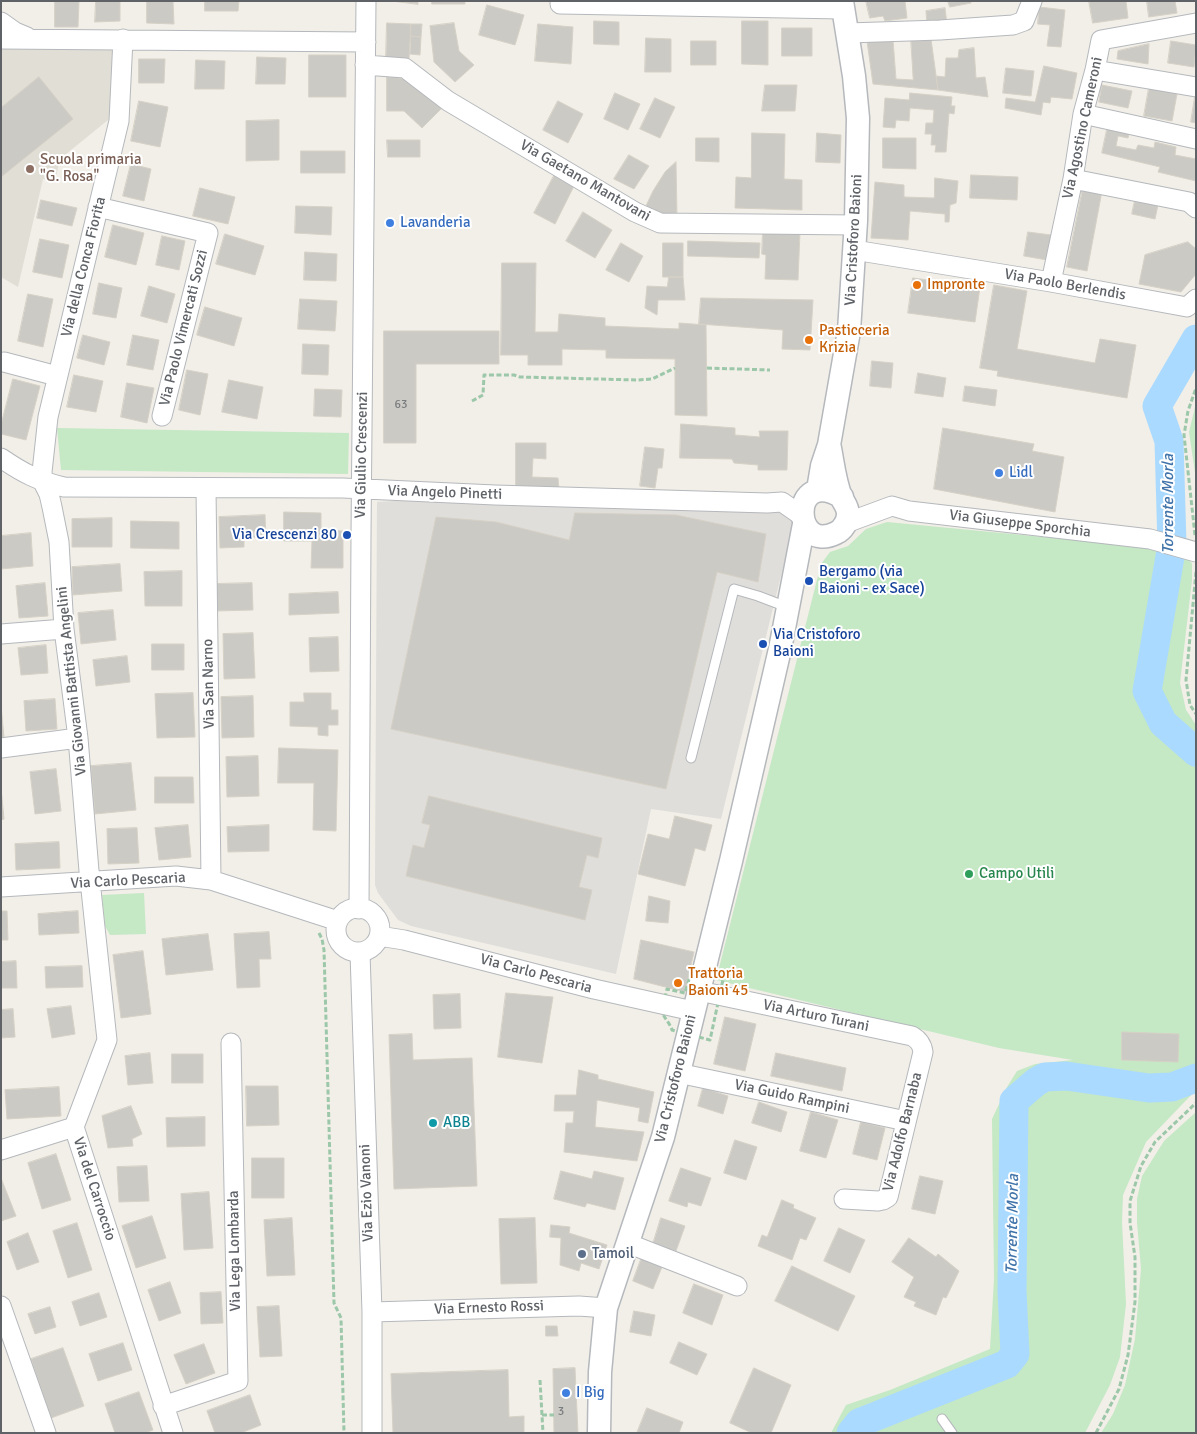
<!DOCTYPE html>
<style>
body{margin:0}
#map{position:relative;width:1197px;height:1434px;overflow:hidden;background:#f1efe8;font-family:Signika,sans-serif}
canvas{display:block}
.frame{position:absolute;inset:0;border:2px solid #5f6368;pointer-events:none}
</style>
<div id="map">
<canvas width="1197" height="1434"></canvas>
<div class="frame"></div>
</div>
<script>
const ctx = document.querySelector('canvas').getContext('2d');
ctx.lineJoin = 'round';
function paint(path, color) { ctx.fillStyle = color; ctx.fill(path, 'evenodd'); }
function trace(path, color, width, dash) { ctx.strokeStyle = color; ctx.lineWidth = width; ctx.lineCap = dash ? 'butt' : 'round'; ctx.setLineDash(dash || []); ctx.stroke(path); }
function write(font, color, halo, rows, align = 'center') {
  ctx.font = font + ' Signika,sans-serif'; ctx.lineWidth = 4; ctx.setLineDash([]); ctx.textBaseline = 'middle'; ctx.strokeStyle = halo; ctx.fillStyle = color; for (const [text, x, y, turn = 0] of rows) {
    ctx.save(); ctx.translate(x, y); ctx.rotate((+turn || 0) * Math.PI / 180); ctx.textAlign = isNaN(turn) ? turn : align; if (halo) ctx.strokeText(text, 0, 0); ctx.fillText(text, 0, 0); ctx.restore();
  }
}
paint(new Path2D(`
 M411 500 776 509 785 514 794 523 721 819 651 809 616 974 411 926 398 920 378 893 375 885V875L377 502Z`), '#e0deda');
paint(new Path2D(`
 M1 46 117 48 113 116 60 159 55 181 43 179 18 287 1 277Z`), '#e1ded6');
paint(new Path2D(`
 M1196 403V479L1189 432Z
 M57 428 349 433 348 474 61 470Z
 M887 522 1158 548 1187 554 1192 564V580L1180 683 1186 710 1196 725V1090L1146 1142 1123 1195 1122 1222 1126 1304 1120 1357 1110 1385 1085 1433H831L846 1405 890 1390 990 1349 994 1279 992 1119 1007 1087 1017 1071 1035 1064 1073 1060 999 1048 716 980 821 564 830 552 848 546 866 529Z
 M144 893 146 934 110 935 105 926 102 895Z
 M1196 1112V1433H1101L1113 1414 1125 1385 1135 1339 1141 1269 1137 1222V1199L1142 1176 1164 1141Z`), '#c5e8c5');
trace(new Path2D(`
 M1196 339 1157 406 1169 441 1172 545 1147 691 1163 723 1196 752
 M851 1433 859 1423 1007 1364 1015 1354 1012 1291 1014 1101 1036 1082 1045 1077 1066 1076 1149 1088 1172 1087 1196 1078`), '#aadaff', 29);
const building = new Path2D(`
 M55 1H79L78 27H55Z
 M96 1H120V21L95 22Z
 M147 1H173L174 24 147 23Z
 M205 1H239L238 11H205Z
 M392 1H418V4Z
 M432 1H465V4H432Z
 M866 1H905L907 18 885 21 883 16 870 18Z
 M948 1H971V3L950 7Z
 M1089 1H1126L1128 18 1093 23Z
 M1147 1H1175L1177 13 1149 17Z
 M487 5 524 15 515 45 479 35Z
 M1039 7 1065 10 1061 47 1047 46 1050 25 1038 24Z
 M945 8 947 24 927 26 926 11Z
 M594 21 619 22V45L594 44Z
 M742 21H768V65L742 64Z
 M387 23 411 24 409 59 386 58Z
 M454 23 459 51 474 65 455 82 434 62 430 26Z
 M411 24H422L421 37 411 36Z
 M538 24 573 27 571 64 535 61Z
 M782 28H812V56H782Z
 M411 36 421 37 420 55 410 54Z
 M646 38 671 39V72H645Z
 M911 39H931L938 90 873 84 867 41 893 40 896 79 913 80Z
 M691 41H716V65H691Z
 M1171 41 1196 45 1194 67 1168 63Z
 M1149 44 1148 64 1117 59 1118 51Z
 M974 48 976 78 985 77 988 97 938 90 936 76 945 77 946 58H958L959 50Z
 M309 55H346V97H309Z
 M257 57 286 58 285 84H256Z
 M139 59H165L164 83H139Z
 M196 60 225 61 224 89H195Z
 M1044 66 1077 73 1072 99 1051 97 1050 103 1043 102 1041 115 1005 108 1006 98 1035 102Z
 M1006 68 1034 71 1031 96 1003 93Z
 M39 77 73 119 1 177V108Z
 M387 77 410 79 441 109 422 128 404 111H387Z
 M765 85H797L795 111H762Z
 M1102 85 1132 91 1128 108 1099 102Z
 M1149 88 1177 94 1172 121 1144 116Z
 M615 93 640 104 628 130 604 119Z
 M910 93 952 97 951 106H955L954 114 949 113 946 152H935L936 145H931L932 134H925L926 123H933L934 110 910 108 909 121 896 120 895 128 883 127 885 98 909 100Z
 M1195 97H1196V123L1191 122Z
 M655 98 675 107 660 138 640 129Z
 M139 101 168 107 160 147 131 141Z
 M558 101 583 114 568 143 543 130Z
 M279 120V160L246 161V121Z
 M1108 125 1130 130 1128 138 1118 136 1116 146 1136 150 1138 145 1154 148 1155 142 1176 147 1175 155 1196 159V181L1158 172 1160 167 1102 153Z
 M752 133 785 134 784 179 802 180V210L735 208 736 177 751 178Z
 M817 133 841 135 840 163 816 162Z
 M696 138H719V162L696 161Z
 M883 138H916V169L883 168Z
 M387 140H420V157H388Z
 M301 151H345V173H301Z
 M629 155 649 166 634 189 614 179Z
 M676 162 677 217 644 210 653 191 665 172Z
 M131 164 151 169 144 201 123 196Z
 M555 174 575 184 555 224 534 213Z
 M971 175 1018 177 1017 200 970 198Z
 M935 178 958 181 956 203 950 205 949 222H945V214L910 211 908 240 871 238 875 182 904 185V197L934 198Z
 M200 188 235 197 228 224 193 216Z
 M1083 188 1102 191 1087 271 1067 267Z
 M41 200 77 208 72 226 37 218Z
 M1135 200 1158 205 1155 219 1132 214Z
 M296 206 332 207 331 235 295 233Z
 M583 212 612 230 595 258 566 241Z
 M113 225 144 233 136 265 105 257Z
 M763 231 800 232 798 280 765 279 766 255 762 254Z
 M1028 232 1051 235 1047 260 1024 256Z
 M225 234 264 246 255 275 216 264Z
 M162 236 185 241 179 270 156 265Z
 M40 239 69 245 62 278 33 272Z
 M688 241 760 243 759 258 688 256Z
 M1188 242 1196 249V274L1181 292 1139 284 1145 255Z
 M621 243 643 256 629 282 606 270Z
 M663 243H683V277H663Z
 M305 252 337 254 336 281 304 280Z
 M502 263H536L535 332H558L559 314 605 318V326L679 329V323L706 325 707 416 675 415V359L606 358V350L562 349V365H528V355H501Z
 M669 277H683L685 300H658L657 315 645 308 647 286 667 287Z
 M913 278 980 287 975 322 908 313Z
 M99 283 122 288 116 318 93 314Z
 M994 285 1027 291 1017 349 1095 363 1100 339 1136 345 1127 398 997 376 998 371 980 368Z
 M149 286 175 294 167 323 141 316Z
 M28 294 53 299 43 347 18 341Z
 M701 298 813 300 810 350 782 349 783 330 699 324Z
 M300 299 337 301 335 331 298 329Z
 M205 307 242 318 234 346 197 335Z
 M384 331H499V364H416V443H384Z
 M83 335 110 342 104 365 77 358Z
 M133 335 159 340 153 370 127 365Z
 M303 344 329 345 328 375 302 374Z
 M872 361 893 363 891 388 870 386Z
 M187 370 208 374 200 415 179 410Z
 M918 373 946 378 943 397 915 393Z
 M74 375 103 381 96 412 67 407Z
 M13 379 40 386 26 440 1 434V425Z
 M229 380 263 387 257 419 222 412Z
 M127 383 154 388 147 423 121 417Z
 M965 386 997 390 995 406 963 401Z
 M315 389 342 390 341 417 314 416Z
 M681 424 735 428V435L760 437 759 431H788L787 470H758V465L734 463 732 459 680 458Z
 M943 428 1034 444 1032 451 1064 457 1055 512 934 489Z
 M516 443H546V459L533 458 532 477 558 478 559 489H516Z
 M645 447 664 449 662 468H658L655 488 640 486Z
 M284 512 321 513V530L343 531V568H311L312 541H284Z
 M575 513 676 515 766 534 758 582 717 572 666 789 391 729 436 517 496 522 569 540Z
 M265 515 266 537 244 538V547L220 548 219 517Z
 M112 518V547H72V519Z
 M131 521 179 522V549L131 548Z
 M31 533 33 566 1 569V536Z
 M120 564 122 591 73 595 72 567Z
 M182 571V606H145L144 572Z
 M45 583 48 616 19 618 16 586Z
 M252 583 253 610 216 611 215 584Z
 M338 592 339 613 289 615V594Z
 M113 610 116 640 81 644 78 613Z
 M253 633 255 678 224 679 223 634Z
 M338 637 339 671 310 672 309 638Z
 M152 644H184V670H152Z
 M46 645 48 673 21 675 18 648Z
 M127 656 130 682 96 686 93 660Z
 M193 693 195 737 157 738 155 694Z
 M304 693H331V710H338V725H328V736L318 735V727L290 726V702H304Z
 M253 696 254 737 222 738 221 697Z
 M55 699 57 729 26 731 24 701Z
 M1 706 4 737 1 738Z
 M279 748 338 750 336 831 313 830 314 783H278Z
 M258 756 259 796 227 797 226 757Z
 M131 763 136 810 95 814 91 766Z
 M56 769 61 811 35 814 30 772Z
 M155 777H193L194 803H155Z
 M1 788 4 819 1 820Z
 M429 796 602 838 598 858 587 855 579 887 592 890 585 920 406 876 413 845 424 848 430 825 422 823Z
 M675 816 712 825 705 851 695 848 685 886 638 874 648 834 669 839Z
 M188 825 191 857 159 860 155 828Z
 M269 825V851L228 852 227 827Z
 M137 828 139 863 108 864 107 829Z
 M59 842 60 868 16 870 15 844Z
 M649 896 670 901 668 923 646 921Z
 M1 911H7L8 940H1Z
 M78 911 79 933 39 935 38 914Z
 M269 932 271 959H259L260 987 237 988 234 934Z
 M208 934 213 970 166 975 162 939Z
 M641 940 694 952 685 992 634 979Z
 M143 951 151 1014 121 1018 113 955Z
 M16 961 17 988H1V962Z
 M82 966 83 987 46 988 45 967Z
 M506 993 553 997 542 1063 498 1057Z
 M460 994 461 1028 434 1029 433 995Z
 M71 1006 75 1034 52 1038 47 1009Z
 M13 1009 15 1037 1 1038V1010Z
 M725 1017 756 1024 745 1071 714 1064Z
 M1122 1032 1179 1034 1178 1062 1122 1060Z
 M412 1034 413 1060 472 1058 477 1186 394 1189 389 1035Z
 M150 1053 153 1083 128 1085 125 1056Z
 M776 1053 846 1068 842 1091 771 1076Z
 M172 1054H203V1083H172Z
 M579 1070 598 1075V1079L654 1092 648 1123 638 1121 640 1108 597 1100 595 1127 644 1132 637 1161 564 1152 566 1123H573L574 1111H554L555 1095H576Z
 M246 1086H278L279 1125 247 1126Z
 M59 1087 61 1116 7 1119 5 1090Z
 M703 1088 728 1096 723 1114 698 1106Z
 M759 1102 787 1112 781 1132 752 1123Z
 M131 1106 142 1134 132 1139 133 1146 108 1148 102 1116Z
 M811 1112 838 1120 826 1158 800 1151Z
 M205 1117V1146L167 1147 166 1118Z
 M861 1122 885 1128 877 1160 853 1154Z
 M735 1140 757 1147 746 1180 724 1173Z
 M56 1154 71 1200 42 1209 28 1163Z
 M252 1158H284V1198H252Z
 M147 1166 149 1201 119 1202 117 1167Z
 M681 1168 711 1178 701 1206 688 1202 687 1207 669 1201Z
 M561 1171 592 1179 594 1171 624 1178 615 1210 587 1203 585 1207 554 1199Z
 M920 1176 943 1181 935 1214 912 1209Z
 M1 1178 16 1216 1 1221Z
 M209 1192 213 1248 184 1250 181 1194Z
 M782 1200 794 1205 793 1208 816 1218 806 1240 800 1238 792 1260 758 1246 762 1235 767 1237Z
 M152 1216 166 1258 136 1268 122 1226Z
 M292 1218 295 1275 267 1276 264 1220Z
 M535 1218 537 1283 501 1284 499 1219Z
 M661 1218 685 1226 676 1251 653 1244Z
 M77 1223 92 1270 68 1278 53 1231Z
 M551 1225 570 1227 569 1233 607 1245 599 1269 581 1263 579 1271 560 1265 561 1238 550 1237Z
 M839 1228 865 1240 850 1273 824 1261Z
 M28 1233 39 1262 17 1270 7 1242Z
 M909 1238 936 1257 938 1254 959 1271 946 1298 943 1297 936 1315 914 1306 916 1302 904 1297 914 1277 892 1262Z
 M643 1254 664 1262 653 1289 633 1281Z
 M792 1266 855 1296 838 1331 775 1301Z
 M170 1282 181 1313 159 1321 148 1290Z
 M694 1284 723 1295 712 1325 683 1313Z
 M221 1292 223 1323 201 1324 200 1293Z
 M99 1293 107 1317 80 1326 72 1302Z
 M279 1306 282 1356 260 1357 257 1307Z
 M50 1307 56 1327 35 1334 28 1314Z
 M634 1311 655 1315 651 1336 630 1332Z
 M546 1326H557L558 1336H546Z
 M679 1342 707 1354 697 1375 670 1363Z
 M123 1343 132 1370 98 1381 89 1354Z
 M204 1344 215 1373 186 1384 174 1355Z
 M63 1348 84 1406 51 1418 31 1359Z
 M575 1368 578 1433H554L553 1369Z
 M754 1368 791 1385 771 1433H752L730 1423Z
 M508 1370 509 1417 524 1416V1433H393L391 1374Z
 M139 1392 153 1430 145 1433H115L105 1404Z
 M250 1395 261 1425 241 1433H215L207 1411Z
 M647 1408 683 1422 679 1433H637Z`);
paint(building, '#cccac5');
trace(building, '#d6d1c6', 1);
const service = new Path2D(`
 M691 758 734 589 758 596 787 607
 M942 1419 952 1433`);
const minor = new Path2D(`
 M560 4 843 9
 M1 22 15 32 27 37
 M848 33 940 30 1013 25 1024 21 1032 1
 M1 39 366 42
 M123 39 119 121 48 417 42 472 43 482 49 494 52 507 59 542 64 629 78 738 89 871 107 1040 74 1127 173 1433
 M365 65 405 68 448 101 635 212 660 223 856 225
 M1095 70 1196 87
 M1083 114 1196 139
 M1073 179 1189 202 1196 208
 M98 207 208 233 162 416
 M854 250 1051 282 1187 307 1196 299
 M1051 282 1073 179 1083 114 1095 70 1101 40 1196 23
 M4 362 57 376
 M1 458C23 473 38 481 64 487L343 488 495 495 767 503 782 502 802 516
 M206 489 211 880
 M846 523 892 506 909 511 1150 539 1196 552
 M1 634 64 629
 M1 748 78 738
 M1 887 176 876 211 880 338 921
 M336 930a22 22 0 1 1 44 0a22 22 0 1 1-44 0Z
 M359 909 361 535 366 1
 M379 936 404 940 594 989 693 1011
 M360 953 372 1312V1433
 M699 991 912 1036C919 1040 922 1044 923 1052L888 1197 883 1200 878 1201 844 1199
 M678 1073 906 1121
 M1 1150 74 1127
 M627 1243 737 1286
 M1 1306 46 1433
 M372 1312 579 1306 606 1308
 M163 1406 238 1381 231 1043`);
const tertiary = new Path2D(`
 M830 448C833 464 835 482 841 497 844 503 848 507 848 514 848 521 843 530 836 533 792 555 789 466 842 497
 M818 490 822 466 829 445 849 331 856 221 858 118 854 76 842 1
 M599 1433 600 1372 606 1308 663 1137 731 861 780 649 804 524`);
trace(service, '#b5b8bc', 11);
trace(minor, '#b5b8bc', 21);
trace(tertiary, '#b5b8bc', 25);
trace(new Path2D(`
 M707 368 770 370
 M472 401 483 395 484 375H514L520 377 637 380 652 379 675 368
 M1195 535 1184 435 1188 411 1196 388
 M1196 572 1186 680 1190 705 1196 714
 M319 933 322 939 324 950 334 1303 341 1318 344 1433
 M693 967 724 975 710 1040 672 1030C670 1023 663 1017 662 1011 662 1004 666 995 667 989L685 993Z
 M540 1380 543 1433
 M542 1415H554
 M1096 1433 1119 1389 1128 1355 1135 1302V1257L1130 1223V1201L1141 1166 1155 1142 1196 1103`), '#9cc7a9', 3, [5, 2.5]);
trace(service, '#fff', 9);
trace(minor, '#fff', 19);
trace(tertiary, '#fff', 22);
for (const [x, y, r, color] of [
 [30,169,5,"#8d6e63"],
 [390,223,5,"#3f7fe0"],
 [917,285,5,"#e8710a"],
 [809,340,5,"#e8710a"],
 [999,473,5,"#3f7fe0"],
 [347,535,5,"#1a4fb4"],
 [809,581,5,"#1a4fb4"],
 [763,644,5,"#1a4fb4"],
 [969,874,5,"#2e9e5b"],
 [678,983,5,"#e8710a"],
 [433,1123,5,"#0f9aa8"],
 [582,1254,5,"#5c6f8a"],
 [566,1393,5,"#3f7fe0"]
]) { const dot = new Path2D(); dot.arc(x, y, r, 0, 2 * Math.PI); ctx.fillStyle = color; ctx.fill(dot); trace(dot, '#fff', 2); }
write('12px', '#7a7d7f', null, [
 ["63",401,405],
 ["3",561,1412]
]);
write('15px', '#5f6368', '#fff', [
 ["Via Agostino Cameroni",1083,128,-78],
 ["Via Gaetano Mantovani",585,181,30],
 ["Via Cristoforo Baioni",854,240,-87],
 ["Via della Conca Fiorita",84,267,-76],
 ["Via Paolo Berlendis",1065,285,10],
 ["Via Paolo Vimercati Sozzi",184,328,-76],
 ["Via Giulio Crescenzi",362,455,-89],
 ["Via Angelo Pinetti",445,493,2],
 ["Via Giuseppe Sporchia",1020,524,7],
 ["Via Giovanni Battista Angelini",72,681,-96],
 ["Via San Narno",209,684,-91],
 ["Via Carlo Pescaria",128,881,-3],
 ["Via Carlo Pescaria",536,974,15],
 ["Via Arturo Turani",816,1016,12],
 ["Via Cristoforo Baioni",676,1079,-76],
 ["Via Guido Rampini",792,1097,12],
 ["Via Adolfo Barnaba",903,1132,-76],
 ["Via del Carroccio",94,1189,72],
 ["Via Ezio Vanoni",367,1193,-92],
 ["Via Lega Lombarda",235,1251,-91],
 ["Via Ernesto Rossi",489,1308,-2]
]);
write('15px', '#785e54', '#fff', [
 ["Scuola primaria",40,160],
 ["\"G. Rosa\"",40,177]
], 'left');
write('15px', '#366cbe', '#fff', [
 ["Lavanderia",400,223],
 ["Lidl",1009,473],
 ["I Big",576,1393]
], 'left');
write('15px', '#c56008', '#fff', [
 ["Impronte",927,285],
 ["Pasticceria",819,331],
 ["Krizia",819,348],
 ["Trattoria",688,974],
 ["Baioni 45",688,991]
], 'left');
write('15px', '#164399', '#fff', [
 ["Via Crescenzi 80",337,535,"right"],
 ["Bergamo (via",819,572],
 ["Baioni - ex Sace)",819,589],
 ["Via Cristoforo",773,635],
 ["Baioni",773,652]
], 'left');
write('15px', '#27864d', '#fff', [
 ["Campo Utili",979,874]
], 'left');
write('15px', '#0d838f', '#fff', [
 ["ABB",443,1123]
], 'left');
write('15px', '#4e5e75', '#fff', [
 ["Tamoil",592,1254]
], 'left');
write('italic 16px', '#4174aa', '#fff', [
 ["Torrente Morla",1169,504,-90],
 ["Torrente Morla",1013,1224,-89]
]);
</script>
